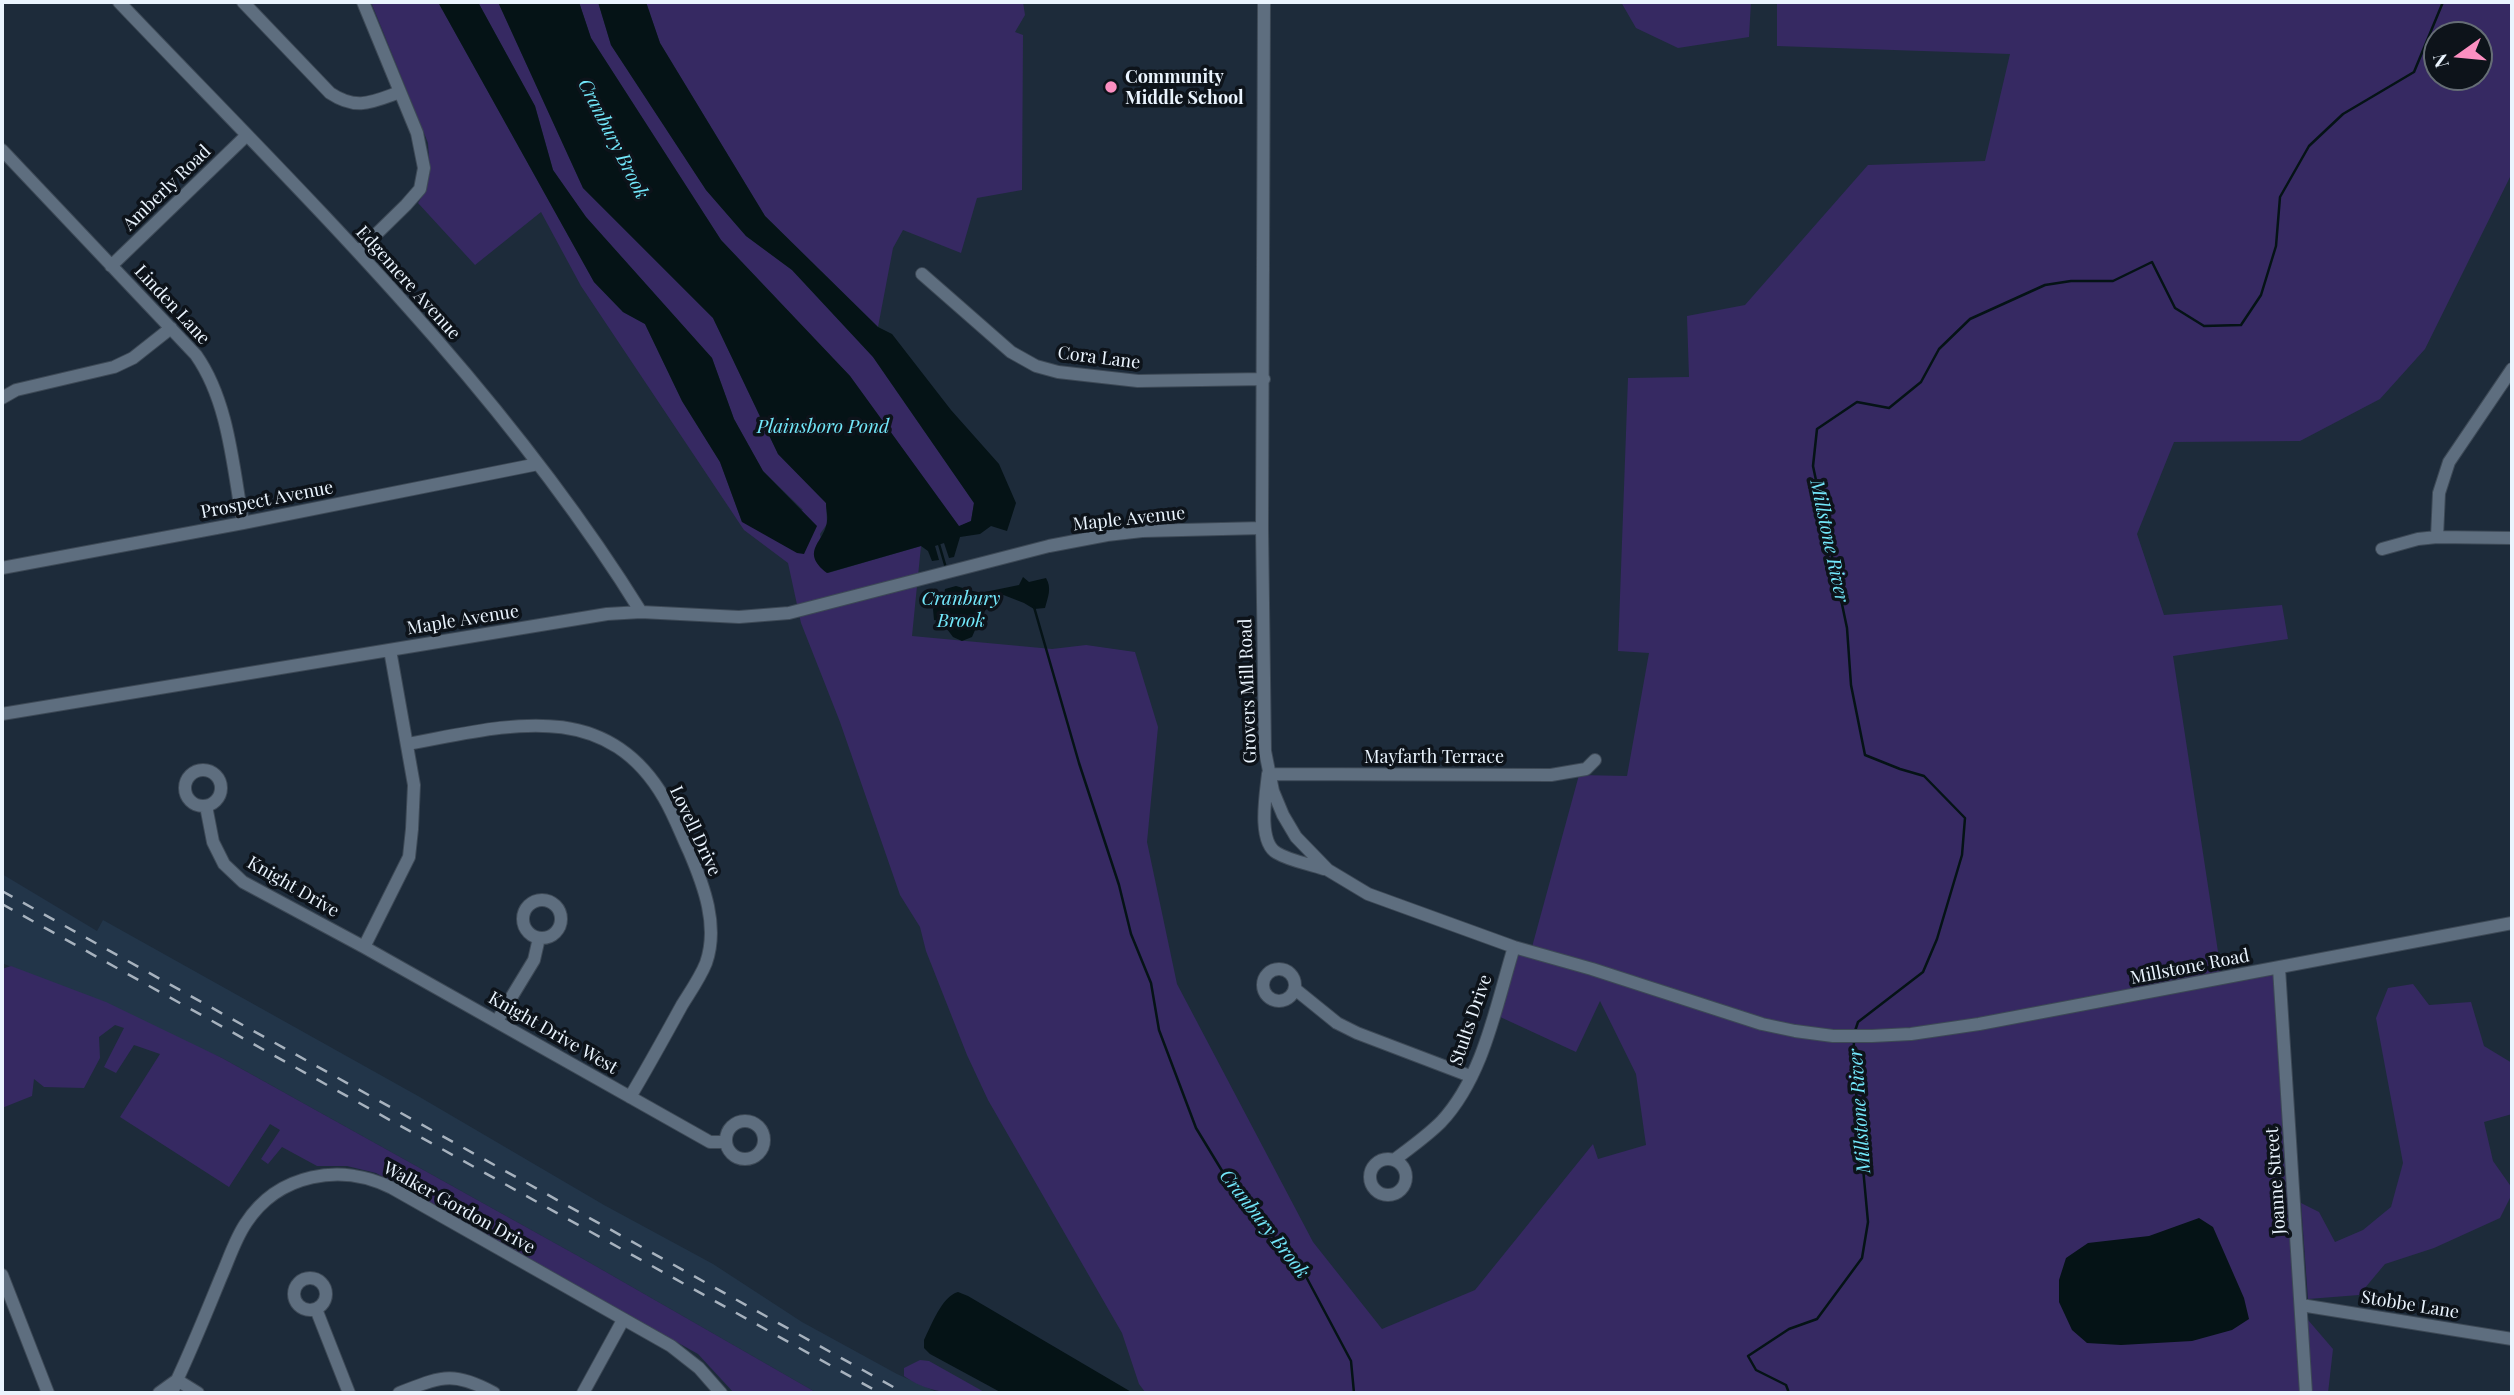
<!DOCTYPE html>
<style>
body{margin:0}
#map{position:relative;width:2514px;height:1395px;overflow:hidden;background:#1d2b3a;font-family:"Playfair Display",serif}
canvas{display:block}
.frame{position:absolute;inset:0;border:4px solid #eaf4fe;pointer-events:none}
.north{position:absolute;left:2423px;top:21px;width:70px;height:70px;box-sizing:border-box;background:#0d131a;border:2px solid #656d75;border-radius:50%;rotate:255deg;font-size:19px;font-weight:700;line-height:28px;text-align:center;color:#eaf4fe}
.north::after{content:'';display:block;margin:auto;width:24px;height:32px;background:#fc8fc1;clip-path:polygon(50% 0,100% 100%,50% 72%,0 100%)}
</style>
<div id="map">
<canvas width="2514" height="1395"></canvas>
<div class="frame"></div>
<div class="north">N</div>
</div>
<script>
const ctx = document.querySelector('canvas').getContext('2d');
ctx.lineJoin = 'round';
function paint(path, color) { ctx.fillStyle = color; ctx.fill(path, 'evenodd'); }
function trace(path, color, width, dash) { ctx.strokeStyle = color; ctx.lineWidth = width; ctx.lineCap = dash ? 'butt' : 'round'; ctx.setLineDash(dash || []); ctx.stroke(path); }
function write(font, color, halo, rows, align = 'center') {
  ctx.font = font + ' "Playfair Display",serif'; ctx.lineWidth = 7; ctx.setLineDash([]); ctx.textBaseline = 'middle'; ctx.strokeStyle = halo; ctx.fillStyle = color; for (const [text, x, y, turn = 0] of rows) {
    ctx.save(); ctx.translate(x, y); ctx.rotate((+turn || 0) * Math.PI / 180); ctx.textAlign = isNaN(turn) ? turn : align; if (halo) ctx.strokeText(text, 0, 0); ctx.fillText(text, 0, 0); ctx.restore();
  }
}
paint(new Path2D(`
 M2 874 97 931 103 920 418 1096 604 1205 713 1264 802 1322 897 1374 939 1393H817L578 1256 222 1058 2 963Z`), '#223549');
paint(new Path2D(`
 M371 2H438L594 282 623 312 645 324 682 401 720 462 742 522 803 510 763 471 734 419 712 358 586 217 553 170 535 106 478 2H498L583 188 713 318 778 454 826 503 827 524 820 534 828 573 921 546 912 636 1052 649 1086 645 1135 652 1158 727 1147 842 1177 984 1313 1242 1382 1329 1475 1290 1593 1144 1598 1159 1646 1145 1636 1074 1600 1001 1576 1052 1498 1016 1520 942 1532 947 1579 775 1627 776 1649 653 1618 651 1628 378 1689 377 1687 316 1745 305 1868 165 1985 161 2010 54 1777 46V2H2512V173L2425 349 2380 399 2300 441 2174 442 2137 534 2164 615 2282 605 2288 639 2173 656 2222 978 2276 968 2296 1306 2333 1349 2328 1393 1145 1392 1139 1384 1122 1333 988 1100 967 1055 926 951 920 927 900 895 840 722 801 623 788 563 744 530 581 286 541 212 475 265 418 203 426 190 430 172 428 143ZM2437 35H2479V77H2437Z
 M579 2H598L611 45 706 190 746 236 792 270 873 357 974 503 971 521 959 527 850 376 721 240 591 38Z
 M646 2H1023L1025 15 1015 32 1023 35 1022 190 977 198 961 253 903 230 893 248 878 327 765 216 660 43Z
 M1621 2H1751L1749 37 1678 48 1636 28Z
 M11 966 106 1002 222 1058 578 1256 817 1393H734L698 1354 376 1173 347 1166H317L282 1147 268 1164 261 1159 280 1130 270 1124 229 1187 120 1117 160 1054 134 1045 116 1073 104 1067 124 1028 115 1025 99 1037 100 1058 84 1088 44 1087 34 1079 32 1096 2 1108V969Z
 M2413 984 2429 1005 2471 1002 2484 1046 2512 1063V1114L2484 1122 2493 1161 2512 1188V1194L2500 1218 2434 1248 2385 1264 2359 1295 2308 1299 2301 1203 2319 1212 2335 1242 2363 1230 2391 1207 2403 1163 2376 1018 2388 988Z
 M920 1360 929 1361 986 1393C955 1393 931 1395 904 1376V1368Z`), '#362962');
paint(new Path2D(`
 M438 2H478L535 106 553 170 586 217 712 358 734 419 763 471 817 526 804 554 797 553 742 522 720 462 682 401 645 324 623 312 594 282Z
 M498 2H579L591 38 721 240 850 376 959 526 971 521 974 503 873 357 792 270 746 236 706 190 611 45 598 2H646L660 43 765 216 878 327 892 334 951 410 999 464 1016 503 1007 531 991 526 980 534 960 537 954 557 949 558 944 543 935 546 939 560 932 561 928 551 921 546 827 573C799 551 825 542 827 521 828 516 826 509 826 503L778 454 713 318 583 188Z
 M1023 577 1029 582 1046 578C1052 588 1048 597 1045 608L1034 609 1024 603 1001 594 982 614 972 637 962 641 953 637 941 621 934 620 933 609 944 595 945 589 956 586 980 593 1019 585Z
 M2199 1218 2213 1227 2244 1298 2249 1319 2232 1330 2192 1341 2121 1345 2087 1343 2072 1330 2059 1302V1280L2066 1258 2088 1243 2149 1236Z
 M958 1292 968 1296 1133 1393H1002L930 1354 924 1348V1340C931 1326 942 1296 958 1292Z`), '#051316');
trace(new Path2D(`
 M939 544 946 568
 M1034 607 1079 763 1119 885 1131 934 1151 983 1159 1030 1196 1128 1238 1197 1302 1269 1351 1361 1354 1393
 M1855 1031 1858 1022 1923 972 1937 939 1962 855 1965 818 1924 776 1900 769 1865 755 1851 685 1847 628 1813 466 1817 429 1857 402 1889 408 1921 382 1939 349 1970 319 2045 285 2071 281H2113L2152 262 2175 308 2204 326 2241 325 2261 295 2276 246 2280 197 2309 146 2343 114 2414 72 2443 2
 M1789 1393 1786 1385 1756 1370 1748 1356 1789 1329 1817 1319 1862 1258 1868 1222 1853 1059 1854 1041`), '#051316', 2.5);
const minor = new Path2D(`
 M119 2C303 195 499 383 641 612
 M243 2 330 93C357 111 372 102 400 92
 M1264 2 1262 528 1265 751 1273 791 1283 815 1296 837 1328 870 1368 894 1514 947 1592 969 1762 1024 1795 1031 1833 1036H1872L1911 1034 1979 1024 2512 923
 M2 150 196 355C229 402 233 468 243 523
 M358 252 406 205 420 189 424 168 417 133 363 2
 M111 266 247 135
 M922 274 1011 352 1036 366 1058 372 1138 381 1264 379
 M2 398 16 390 114 367 133 358 171 328
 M2437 537 2439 493 2449 462 2512 369
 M2382 549 2418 539 2437 537 2512 538
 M2 568 243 523 538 464
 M2 714 607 614 641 612 739 617 789 613 1049 546 1107 535 1142 531 1262 528
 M407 744C503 727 604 695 664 798 674 815 681 834 689 851 704 886 719 926 706 963 700 978 690 992 682 1005 665 1036 648 1067 630 1097
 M185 788a18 18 0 1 1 36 0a18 18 0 1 1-36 0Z
 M206 806 213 842 224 864 243 882 364 947 710 1142H726
 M1324 869C1310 864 1290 861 1277 853 1257 842 1266 793 1268 774L1551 775 1586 769 1595 760
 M523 919a19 19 0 1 1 38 0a19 19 0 1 1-38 0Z
 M364 947 409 857 412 829 414 785 390 650
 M2279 968 2306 1393
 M1263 985a16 16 0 1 1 32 0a16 16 0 1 1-32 0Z
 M1295 989 1337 1023 1357 1033 1470 1076
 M497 1021 534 960 539 938
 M726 1140a19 19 0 1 1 38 0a19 19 0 1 1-38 0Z
 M1370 1177a18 18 0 1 1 36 0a18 18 0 1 1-36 0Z
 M1394 1160C1410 1148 1427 1136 1441 1122 1484 1076 1496 1005 1514 947
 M2 1275 48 1393
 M294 1294a16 16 0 1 1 32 0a16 16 0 1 1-32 0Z
 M2301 1305 2512 1339
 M316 1309 349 1393
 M159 1393 177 1380 172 1393
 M198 1393 177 1380C193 1346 207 1311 221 1277 229 1259 235 1239 246 1223 278 1174 341 1162 392 1188L671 1346 699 1368 721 1393
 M399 1393C441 1377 452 1370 494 1393
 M583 1393 623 1320`);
trace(minor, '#3d4956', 14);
trace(minor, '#5e6e7f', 12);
trace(new Path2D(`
 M2 891 904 1393
 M2 904 880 1393`), '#a7b2be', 2.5, [12, 12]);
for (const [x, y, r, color] of [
 [1111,87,7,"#fc8fc1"]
]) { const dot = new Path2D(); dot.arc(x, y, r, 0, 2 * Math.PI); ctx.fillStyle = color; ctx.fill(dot); trace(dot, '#0d131a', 2.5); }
write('bold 18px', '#eaf4fe', '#0d131a', [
 ["Community",1125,77],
 ["Middle School",1125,98]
], 'left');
write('18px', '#eaf4fe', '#0d131a', [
 ["Amberly Road",167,188,-44],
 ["Edgemere Avenue",408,283,48],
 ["Linden Lane",172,305,47],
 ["Cora Lane",1099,358,7],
 ["Prospect Avenue",267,500,-11],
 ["Maple Avenue",1129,519,-6],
 ["Maple Avenue",463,620,-9],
 ["Grovers Mill Road",1248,691,-92],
 ["Mayfarth Terrace",1434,757],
 ["Lovell Drive",695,831,65],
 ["Knight Drive",293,887,30],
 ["Millstone Road",2190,967,-11],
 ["Stults Drive",1471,1020,-71],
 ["Knight Drive West",553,1033,30],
 ["Joanne Street",2276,1181,-94],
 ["Walker Gordon Drive",459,1208,29],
 ["Stobbe Lane",2410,1305,9]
]);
write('italic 19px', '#73e8fb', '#0d131a', [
 ["Cranbury Brook",613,139,63],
 ["Plainsboro Pond",823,427],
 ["Millstone River",1829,541,78],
 ["Cranbury",961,599],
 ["Brook",961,621],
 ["Millstone River",1860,1111,-94],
 ["Cranbury Brook",1264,1224,52]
]);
</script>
